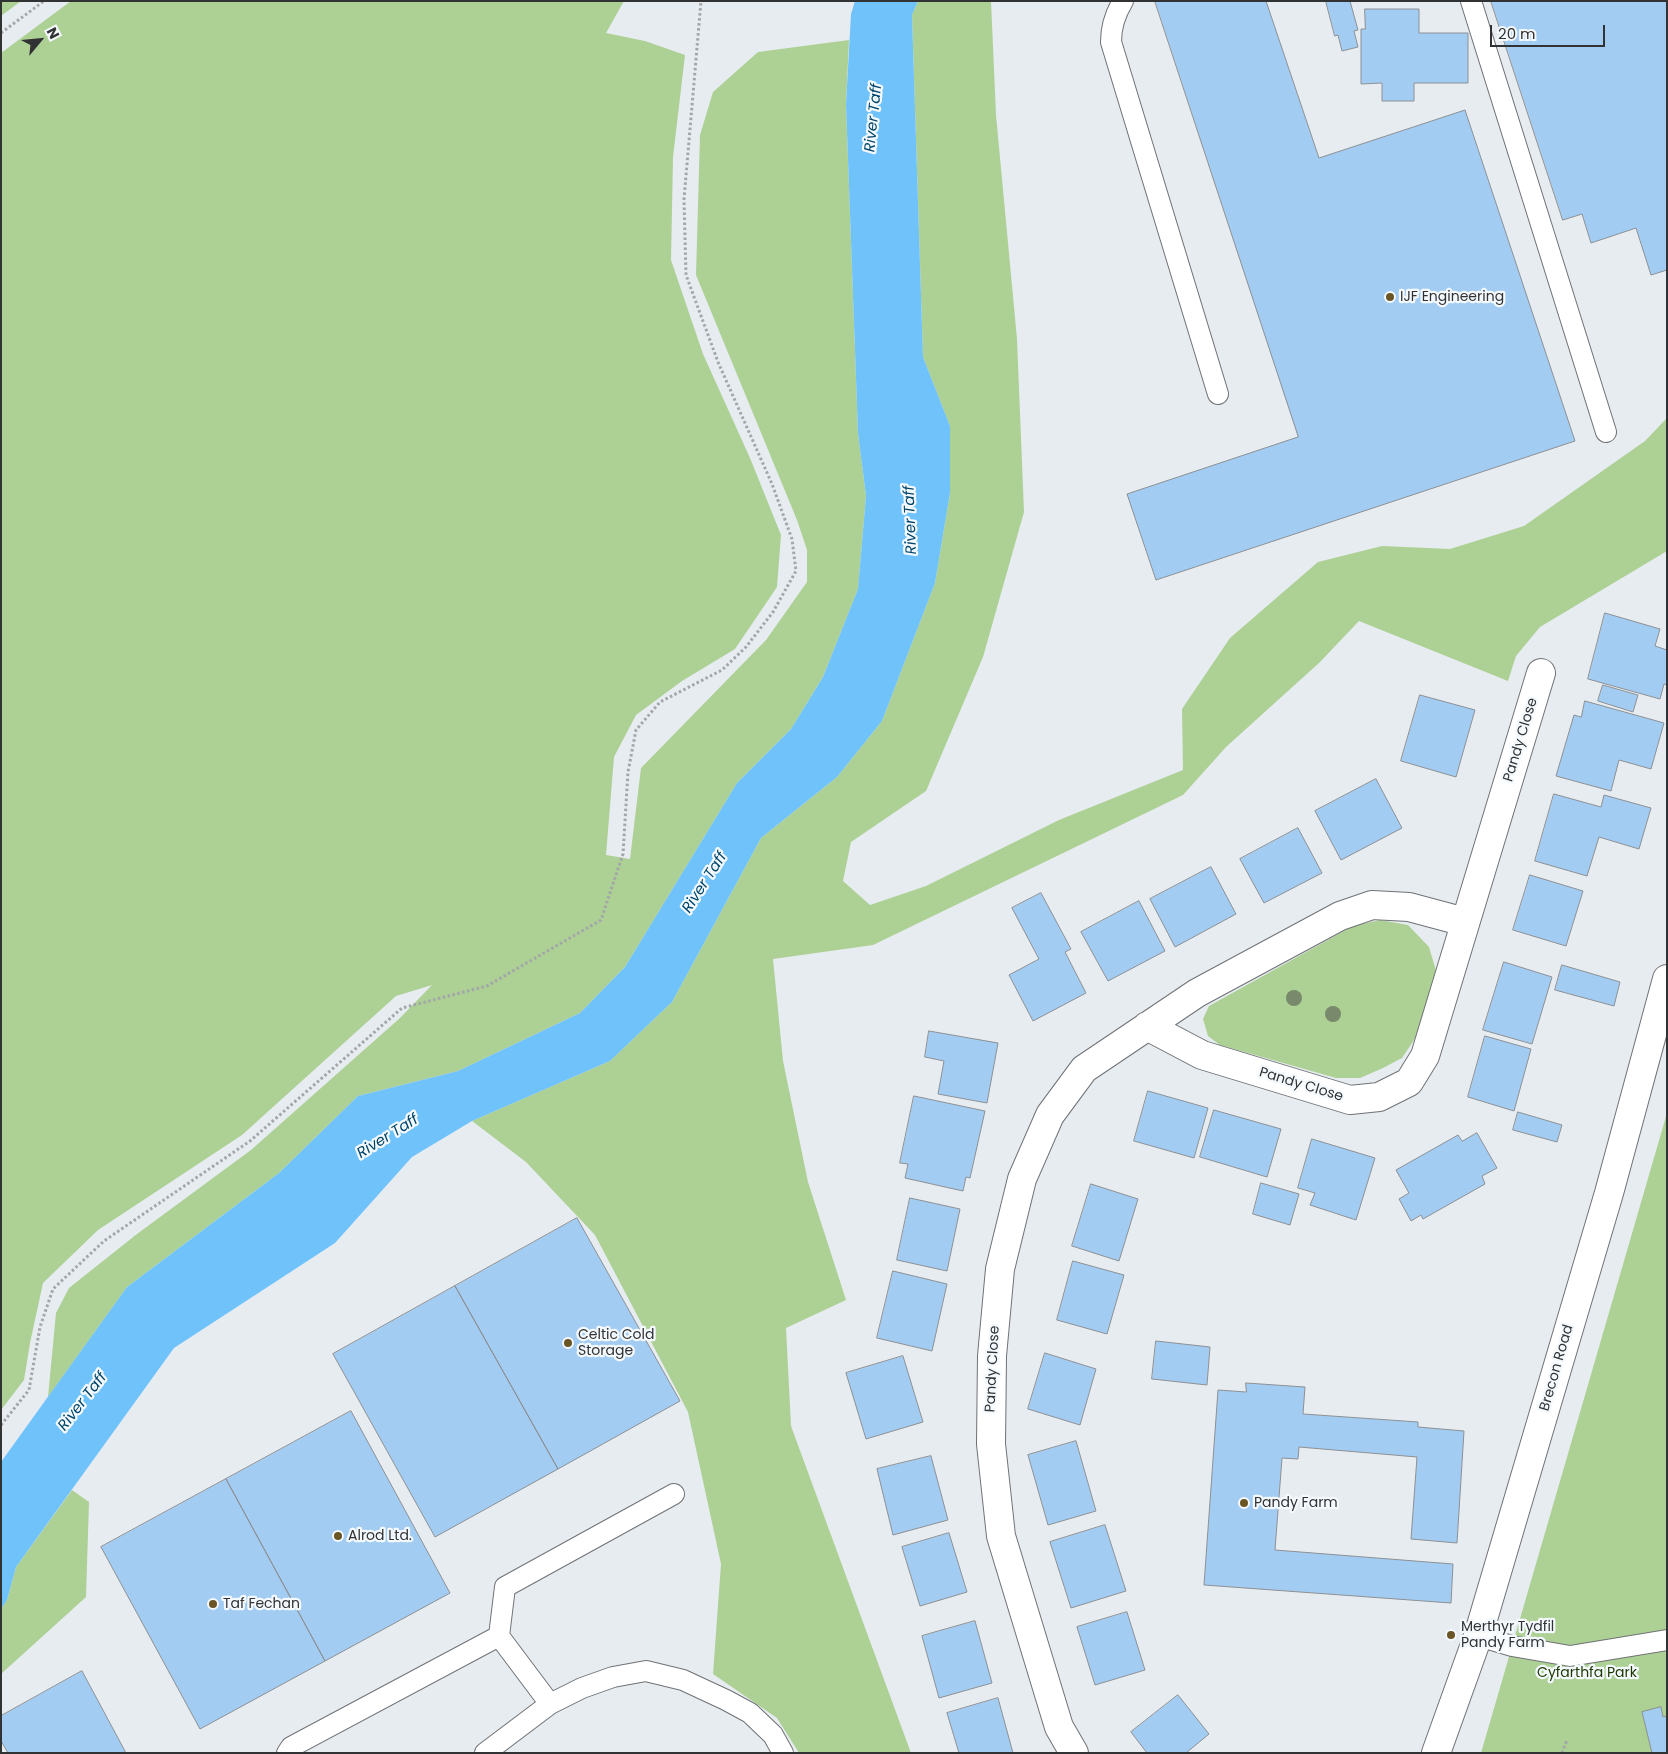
<!DOCTYPE html>
<style>
body{margin:0}
#map{position:relative;width:1668px;height:1754px;overflow:hidden;background:#e7ecf0;font-family:Poppins,sans-serif}
canvas{display:block}
.frame{position:absolute;inset:0;border:2px solid #313234;pointer-events:none}
.north{position:absolute;left:15px;top:15px;width:50px;height:50px;-webkit-text-stroke:4px #f4f9fd;paint-order:stroke;rotate:62deg;font-size:14px;font-weight:700;line-height:20px;text-align:center;color:#313234}
.north::after{content:'';display:block;margin:auto;width:18px;height:22px;background:#313234;clip-path:polygon(50% 0,100% 100%,50% 72%,0 100%)}
.scale{position:absolute;left:1490px;top:25px;width:115px;height:22px;box-sizing:border-box;border:2px solid #313234;border-top:0;padding-left:6px;font-size:15px;line-height:18px;white-space:nowrap;color:#313234;-webkit-text-stroke:4px #f4f9fd;paint-order:stroke}
</style>
<div id="map">
<canvas width="1668" height="1754"></canvas>
<div class="frame"></div>
<div class="north">N</div>
<div class="scale">20 m</div>
</div>
<script>
const ctx = document.querySelector('canvas').getContext('2d');
ctx.lineJoin = 'round';
function paint(path, color) { ctx.fillStyle = color; ctx.fill(path, 'evenodd'); }
function trace(path, color, width, dash) { ctx.strokeStyle = color; ctx.lineWidth = width; ctx.lineCap = dash ? 'butt' : 'round'; ctx.setLineDash(dash || []); ctx.stroke(path); }
function write(font, color, halo, rows, align = 'center') {
  ctx.font = font + ' Poppins,sans-serif'; ctx.lineWidth = 4.5; ctx.setLineDash([]); ctx.textBaseline = 'middle'; ctx.strokeStyle = halo; ctx.fillStyle = color; for (const [text, x, y, turn = 0] of rows) {
    ctx.save(); ctx.translate(x, y); ctx.rotate((+turn || 0) * Math.PI / 180); ctx.textAlign = isNaN(turn) ? turn : align; if (halo) ctx.strokeText(text, 0, 0); ctx.fillText(text, 0, 0); ctx.restore();
  }
}
paint(new Path2D(`
 M1 1H21L1 16Z
 M71 1H624L606 33 645 41 685 55 673 157 671 260 703 354 750 458 781 535 777 587 735 649 682 681 636 715 614 757 606 855 630 859 641 768 766 640 807 582V550L797 520 696 275 700 135 713 92 758 52 849 40 846 104 858 433 866 496 858 589 823 677 791 729 737 783 625 967 580 1013 458 1071 358 1096 279 1173 127 1287 48 1397 56 1313 69 1288 137 1234 251 1150 400 1018 432 985 396 996 242 1135 98 1230 43 1283 30 1343 24 1380 1 1410V53Z
 M918 1H991L996 115 1017 339 1024 512 983 657 926 791 851 842 843 881 870 905 926 886 1059 820 1183 770 1182 709 1230 638 1318 562 1382 546 1450 549 1524 526 1645 441 1667 418V551L1540 627 1516 656 1508 681 1359 621 1319 663 1226 747 1183 795 873 945 773 959 783 1061 808 1182 846 1300 786 1328 791 1426 911 1753H799L777 1718 713 1674 721 1564 688 1412 595 1235 526 1162 472 1121 610 1061 672 1002 761 838 837 777 882 721 935 583 950 493V426L923 357 912 15Z
 M1380 920 1408 925 1429 947 1437 974 1430 1002 1414 1040 1402 1058 1383 1068 1360 1078H1336L1220 1045 1208 1036 1203 1019 1209 1006 1353 926Z
 M1667 1113V1753H1481Z
 M72 1490 89 1502 86 1597 1 1674V1609L7 1600 16 1567Z`), '#add094');
paint(new Path2D(`
 M855 1H918L912 15 923 357 950 426V493L935 583 882 721 837 777 761 838 672 1002 610 1061 472 1121 412 1157 335 1243 174 1348 16 1567 7 1600 1 1609V1462L127 1287 279 1173 358 1096 458 1071 580 1013 625 967 737 783 791 729 823 677 858 589 866 496 858 433 846 104 851 14Z`), '#70c2fb');
const building = new Path2D(`
 M1155 1H1266L1319 158 1465 110 1575 441 1156 580 1127 494 1298 437Z
 M1326 1H1350L1358 30 1354 31 1358 47 1342 51 1338 35 1335 36Z
 M1491 1H1667V270L1651 275 1636 228 1591 243 1582 214 1563 220Z
 M1365 9H1419V33H1468V83H1414V101H1382V83L1361 84V29H1365Z
 M1605 613 1660 629 1655 646 1667 650V685L1664 684 1660 699 1588 679Z
 M1603 685 1638 695 1633 712 1598 701Z
 M1420 695 1475 710 1456 777 1401 761Z
 M1585 701 1664 723 1651 769 1619 760 1611 791 1556 776 1574 715 1581 717Z
 M1376 779 1402 828 1341 860 1315 811Z
 M1554 794 1601 807 1604 795 1651 808 1639 849 1599 837 1587 876 1535 861Z
 M1298 828 1322 873 1264 903 1240 859Z
 M1211 867 1236 914 1175 947 1150 899Z
 M1530 875 1583 891 1566 946 1513 930Z
 M1041 893 1071 949 1065 952 1086 993 1033 1021 1009 975 1039 959 1012 908Z
 M1139 901 1165 951 1108 981 1081 932Z
 M1504 962 1552 977 1532 1044 1483 1030Z
 M1562 965 1620 982 1614 1006 1555 990Z
 M929 1031 998 1043 987 1103 938 1094 944 1061 925 1057Z
 M1485 1036 1531 1049 1514 1111 1468 1097Z
 M1148 1091 1208 1108 1194 1158 1134 1141Z
 M914 1096 985 1111 970 1178 966 1177 963 1191 905 1178 908 1164 900 1163Z
 M1214 1110 1281 1129 1267 1177 1200 1157Z
 M1518 1112 1562 1125 1557 1142 1513 1130Z
 M1477 1133 1497 1168 1482 1176 1485 1184 1423 1219 1421 1215 1411 1221 1399 1199 1409 1193 1396 1170 1458 1135 1462 1141Z
 M1312 1139 1375 1158 1356 1220 1310 1205 1315 1193 1298 1188Z
 M1261 1183 1299 1194 1290 1225 1253 1214Z
 M1091 1184 1138 1199 1119 1261 1072 1246Z
 M910 1198 960 1209 947 1271 897 1260Z
 M577 1218 680 1401 558 1469 455 1286Z
 M1073 1261 1124 1275 1107 1334 1057 1320Z
 M893 1271 947 1284 932 1351 877 1338Z
 M455 1286 558 1469 435 1537 333 1354Z
 M1156 1341 1210 1347 1207 1385 1152 1379Z
 M1045 1353 1096 1369 1080 1425 1028 1409Z
 M903 1356 923 1422 866 1439 846 1373Z
 M1246 1383 1305 1387 1303 1414 1418 1422V1427L1464 1431 1457 1543 1411 1539 1417 1457 1299 1447 1298 1459 1282 1458 1275 1550 1453 1564 1451 1603 1204 1585 1218 1390 1246 1392Z
 M351 1411 450 1593 325 1661 226 1479Z
 M1076 1441 1096 1511 1048 1525 1028 1455Z
 M931 1456 948 1520 893 1535 877 1469Z
 M226 1479 325 1661 200 1729 101 1547Z
 M1105 1525 1126 1591 1071 1608 1050 1542Z
 M949 1533 967 1592 920 1606 902 1547Z
 M1127 1612 1145 1670 1095 1685 1077 1627Z
 M975 1621 992 1683 939 1698 922 1636Z
 M82 1671 126 1753H8L1 1741V1716Z
 M1178 1695 1209 1734 1186 1753H1147L1131 1732Z
 M998 1698 1013 1753H959L947 1713Z
 M1661 1707 1663 1717 1667 1716V1753H1652L1642 1712Z`);
paint(building, '#a3ccf2');
trace(building, '#8c9094', 1);
const lane = new Path2D(`
 M1123 1C1115 14 1111 26 1111 42L1218 394
 M1471 1 1606 432
 M499 1636 550 1704
 M1478 1636 1512 1646 1570 1656 1667 1640
 M287 1753 291 1747 499 1636 505 1587 674 1494
 M485 1753 550 1704 582 1688 613 1677 646 1671 683 1680 726 1700 750 1713 773 1735 783 1753`);
const street = new Path2D(`
 M1147 1026 1202 1055 1350 1100 1379 1097 1409 1082 1425 1056 1541 673
 M1074 1753 1059 1727 1001 1536 991 1444 992 1356 1000 1269 1022 1179 1050 1115 1084 1069 1197 993 1340 916 1372 905 1409 907 1465 922`);
const primary = new Path2D(`
 M1436 1753 1478 1636 1609 1193 1667 979`);
trace(lane, '#6f7276', 22);
trace(street, '#6f7276', 30);
trace(primary, '#6f7276', 30);
trace(new Path2D(`
 M1 33 44 1
 M1 1425 29 1390 40 1327 53 1289 104 1241 250 1141 402 1008 487 986 601 920 623 854 628 772 636 730 660 702 722 670 746 647 773 612 796 571 792 539 772 484 718 362 686 275 684 199 701 1
 M1562 1753 1567 1740`), '#a3a6a9', 3, [2.5, 2.5]);
trace(lane, '#fff', 20);
trace(street, '#fff', 28);
trace(primary, '#fff', 28);
ctx.fillStyle = '#78896c';
for (const [x, y] of [
 [1294,998],
 [1333,1014]
]) { ctx.beginPath(); ctx.arc(x, y, 8, 0, 2 * Math.PI); ctx.fill(); }
for (const [x, y, r, color] of [
 [1390,297,5,"#6a5524"],
 [568,1343,5,"#6a5524"],
 [1244,1503,5,"#6a5524"],
 [338,1536,5,"#6a5524"],
 [213,1604,5,"#6a5524"],
 [1451,1635,5,"#6a5524"]
]) { const dot = new Path2D(); dot.arc(x, y, r, 0, 2 * Math.PI); ctx.fillStyle = color; ctx.fill(dot); trace(dot, '#f4f9fd', 2); }
write('14px', '#313234', '#f4f9fd', [
 ["IJF Engineering",1400,297],
 ["Celtic Cold",578,1335],
 ["Storage",578,1351],
 ["Pandy Farm",1254,1503],
 ["Alrod Ltd.",348,1536],
 ["Taf Fechan",223,1604],
 ["Merthyr Tydfil",1461,1627],
 ["Pandy Farm",1461,1643]
], 'left');
write('14px', '#313234', '#f4f9fd', [
 ["Pandy Close",1521,740,-73],
 ["Pandy Close",1301,1085,17],
 ["Brecon Road",1557,1368,-74],
 ["Pandy Close",993,1369,-87]
]);
write('14px', '#1d3800', '#f4f9fd', [
 ["Cyfarthfa Park",1587,1673]
]);
write('italic 15px', '#004569', '#f4f9fd', [
 ["River Taff",874,118,-84],
 ["River Taff",911,520,-92],
 ["River Taff",705,883,-57],
 ["River Taff",388,1137,-32],
 ["River Taff",83,1402,-52]
]);
</script>
